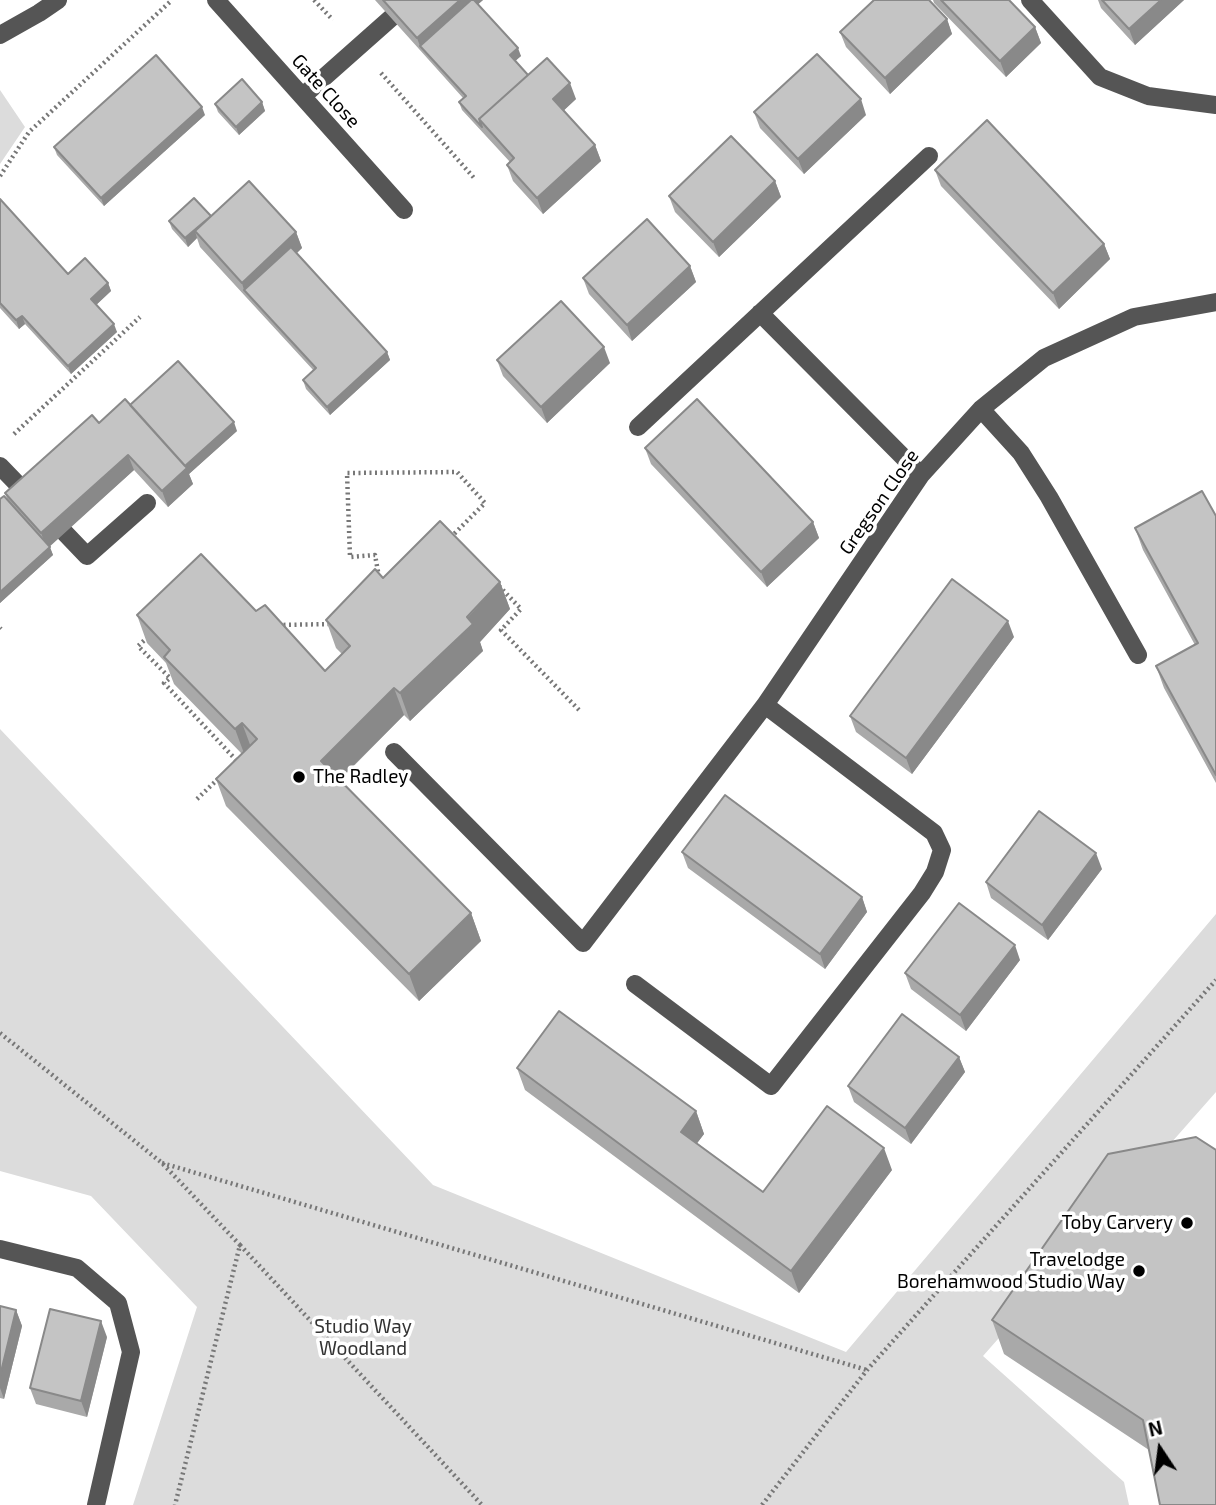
<!DOCTYPE html>
<style>
body{margin:0}
#map{position:relative;width:1216px;height:1505px;overflow:hidden;background:#fff;font-family:"Exo 2",sans-serif}
canvas{display:block}
.north{position:absolute;left:1125px;top:1414px;width:70px;height:70px;-webkit-text-stroke:5px #fff;paint-order:stroke;rotate:347deg;font-size:19px;font-weight:700;line-height:28px;text-align:center;color:#000}
.north::after{content:'';display:block;margin:auto;width:24px;height:32px;background:#000;clip-path:polygon(50% 0,100% 100%,50% 72%,0 100%)}
</style>
<div id="map">
<canvas width="1216" height="1505"></canvas>
<div class="north">N</div>
</div>
<script>
const ctx = document.querySelector('canvas').getContext('2d');
ctx.lineJoin = 'round';
function paint(path, color) { ctx.fillStyle = color; ctx.fill(path, 'evenodd'); }
function trace(path, color, width, dash) { ctx.strokeStyle = color; ctx.lineWidth = width; ctx.lineCap = dash ? 'butt' : 'round'; ctx.setLineDash(dash || []); ctx.stroke(path); }
function write(font, color, halo, rows, align = 'center') {
  ctx.font = font + ' "Exo 2",sans-serif'; ctx.lineWidth = 7; ctx.setLineDash([]); ctx.textBaseline = 'middle'; ctx.strokeStyle = halo; ctx.fillStyle = color; for (const [text, x, y, turn = 0] of rows) {
    ctx.save(); ctx.translate(x, y); ctx.rotate((+turn || 0) * Math.PI / 180); ctx.textAlign = isNaN(turn) ? turn : align; if (halo) ctx.strokeText(text, 0, 0); ctx.fillText(text, 0, 0); ctx.restore();
  }
}
paint(new Path2D(`
 M0 90 25 127 0 164Z
 M0 729 433 1185 846 1352 1216 914V1092L983 1356 1124 1482 1129 1505H133L197 1307 91 1196 0 1171Z`), '#dcdcdc');
trace(new Path2D(`
 M314 0 333 20
 M381 73 475 179
 M0 176 29 132 172 0
 M14 434 140 317
 M379 577 375 555 350 557 347 473 457 472 485 503 451 537
 M499 586 521 609 501 630 580 711
 M278 625 332 624
 M0 628 1 629
 M148 637 138 646 170 678 164 683 237 761 235 763
 M197 799 219 778
 M0 1033 162 1163 240 1245 175 1505
 M162 1163 867 1370
 M240 1245 482 1505
 M762 1505 867 1370 1216 980`), '#777', 4.5, [2, 3.5]);
trace(new Path2D(`
 M216 0 404 210
 M1030 0 1100 77 1148 96 1216 105
 M0 35 39 13 58 0
 M303 96 391 18
 M760 313 921 475
 M981 409 1021 453 1049 497 1138 655
 M638 427 929 156
 M0 466 27 494
 M65 533 87 556 147 503
 M394 752 583 943 765 705 921 475 981 409 1044 358 1134 317 1216 302
 M635 984 771 1086 922 893 935 872 942 850 934 833 765 705
 M0 1249 77 1268 118 1303 131 1352 96 1505`), '#555', 18);
paint(new Path2D(`
 M375 0H483L478 4 521 56 515 61 528 75 576 99 564 110 595 145 601 161 543 214 513 181 507 165 510 162 462 110 459 102 463 98Z
 M933 0H1009L1035 27 1041 43 1006 77 934 3Z
 M1098 0H1184L1135 45 1101 8Z
 M947 19 952 34 890 94 846 47 840 32Z
 M262 102 265 111 239 135 218 112 215 104Z
 M754 112 866 115 804 174 760 128Z
 M205 115 104 206 57 155 54 147Z
 M935 170 1104 244 1110 259 1059 309 941 186Z
 M775 181 781 197 719 257 675 212 669 196Z
 M0 199 68 274 108 283 111 291 96 305 117 332 71 374 25 324 19 329 0 308Z
 M211 216 296 232 302 248 297 253 387 352 390 360 330 415 306 389 303 380 314 371 200 247 197 238 188 247 172 229 169 221Z
 M690 266 696 282 632 341 589 294 583 278Z
 M497 360 610 363 547 423 503 376Z
 M130 405 237 431 189 474 193 484 168 507 134 470 49 546 53 555 0 603V499L8 501 5 493 99 423Z
 M645 448 813 522 819 538 767 587 651 464Z
 M1216 516V783L1164 688 1156 666 1195 645 1143 550 1135 528Z
 M383 578 500 582 510 609 480 642 483 651 410 721 404 715 340 780 471 913 481 941 419 1001 226 806 216 779 242 754 174 684 166 663 147 643 137 615 256 611 325 671 342 654 336 648 326 620Z
 M1014 637 912 774 856 732 850 716Z
 M682 852 862 897 867 912 825 969 688 868Z
 M1102 869 1048 940 991 898 986 882Z
 M1020 960 966 1031 911 989 905 973Z
 M959 1057 965 1072 911 1144 854 1102 848 1086Z
 M517 1068 696 1111 704 1134 697 1143 763 1192 892 1170 799 1293 525 1090Z
 M1216 1150 1149 1450 1004 1354 992 1320Z
 M0 1306 16 1310 22 1326 4 1399 0 1398Z
 M107 1337 87 1417 36 1404 30 1388Z`), '#a9a9a9');
paint(new Path2D(`
 M460 0H483L426 51 420 46 417 38Z
 M1161 0H1184L1135 45 1129 29Z
 M947 19 952 34 890 94 885 78Z
 M1035 27 1041 43 1006 77 1000 61Z
 M518 48 521 56 513 63 510 55Z
 M570 83 576 99 559 115 553 99Z
 M861 99 866 115 804 174 798 159Z
 M262 102 265 111 239 135 236 127Z
 M202 107 205 115 104 206 101 198Z
 M595 145 601 161 543 214 537 198Z
 M775 181 781 197 719 257 713 242Z
 M211 216 195 231 197 238 188 247 185 238Z
 M296 232 302 248 250 296 244 290 242 283Z
 M1104 244 1110 259 1059 309 1053 293Z
 M690 266 696 282 632 341 627 325Z
 M108 283 111 291 94 307 91 299Z
 M22 316 25 324 19 329 16 320Z
 M114 324 117 332 71 374 68 366Z
 M604 347 610 363 547 423 541 407Z
 M387 352 390 360 330 415 327 407Z
 M234 422 237 431 189 474 193 484 168 507 162 491 183 468Z
 M128 455 134 470 47 549 41 533Z
 M813 522 819 538 767 587 761 572Z
 M50 547 53 555 0 603V592Z
 M500 582 510 609 480 642 483 651 410 721 400 693Z
 M1008 621 1014 637 912 774 906 758Z
 M394 688 404 715 331 788 321 761Z
 M242 723 252 750 245 756 235 729Z
 M1096 853 1102 869 1048 940 1042 925Z
 M862 897 867 912 825 969 820 954Z
 M471 913 481 941 419 1001 409 974Z
 M1015 945 1020 960 966 1031 960 1015Z
 M959 1057 965 1072 911 1144 905 1128Z
 M696 1111 704 1134 689 1154 681 1132Z
 M884 1148 892 1170 799 1293 791 1271Z
 M16 1310 22 1326 4 1399 0 1388V1376Z
 M101 1321 107 1337 87 1417 81 1401Z`), '#898989');
const building = new Path2D(`
 M383 0H460L417 38Z
 M471 0H474L518 48 510 55 528 75 479 119 482 127 459 102 466 96 420 46Z
 M874 0H929L947 19 885 78 840 32Z
 M941 0H1009L1035 27 1000 61Z
 M1102 0H1161L1129 29Z
 M817 54 861 99 798 159 754 112Z
 M156 55 202 107 101 198 54 147Z
 M547 58 570 83 553 99 595 145 537 198 507 165 514 158 479 119Z
 M242 79 262 102 236 127 215 104Z
 M987 120 1104 244 1053 293 935 170Z
 M731 136 775 181 713 242 669 196Z
 M249 181 296 232 242 283 195 231Z
 M194 198 211 216 185 238 169 221Z
 M0 199 68 274 85 258 108 283 91 299 114 324 68 366 22 316 16 320 0 303Z
 M647 219 690 266 627 325 583 278Z
 M291 247 387 352 327 407 303 380 316 368 244 290Z
 M561 301 604 347 541 407 497 360Z
 M178 361 234 422 185 466 130 405Z
 M125 399 187 468 162 491 128 455 41 533 5 493 92 415 99 423Z
 M697 399 813 522 761 572 645 448Z
 M1202 491 1216 516V775L1156 666 1198 643 1135 528Z
 M4 496 50 547 0 592V499Z
 M440 521 500 582 467 617 473 624 400 693 394 688 321 761 471 913 409 974 216 779 257 739 242 723 235 729 164 657 170 650 137 615 201 554 256 611 265 605 325 671 350 646 326 620 375 569 383 578Z
 M952 579 1008 621 906 758 850 716Z
 M725 795 862 897 820 954 682 852Z
 M1039 811 1096 853 1042 925 986 882Z
 M959 903 1015 945 960 1015 905 973Z
 M559 1011 696 1111 681 1132 763 1192 827 1106 884 1148 791 1271 517 1068Z
 M902 1014 959 1057 905 1128 848 1086Z
 M1196 1137 1216 1150V1505H1160L1143 1420 992 1320 1108 1154Z
 M0 1306 16 1310 0 1376Z
 M50 1309 101 1321 81 1401 30 1388Z`);
paint(building, '#c4c4c4');
trace(building, '#898989', 2);
for (const [x, y, r, color] of [
 [299,777,7,"#000"],
 [1187,1223,7,"#000"],
 [1139,1271,7,"#000"]
]) { const dot = new Path2D(); dot.arc(x, y, r, 0, 2 * Math.PI); ctx.fillStyle = color; ctx.fill(dot); trace(dot, '#fff', 2.5); }
write('19px', '#000', '#fff', [
 ["Gate Close",326,91,48],
 ["Gregson Close",879,502,-55]
]);
write('19px', '#000', '#fff', [
 ["The Radley",313,777,"left"],
 ["Toby Carvery",1173,1223],
 ["Travelodge",1125,1260],
 ["Borehamwood Studio Way",1125,1282]
], 'right');
write('19px', '#333', '#fff', [
 ["Studio Way",363,1327],
 ["Woodland",363,1349]
]);
</script>
